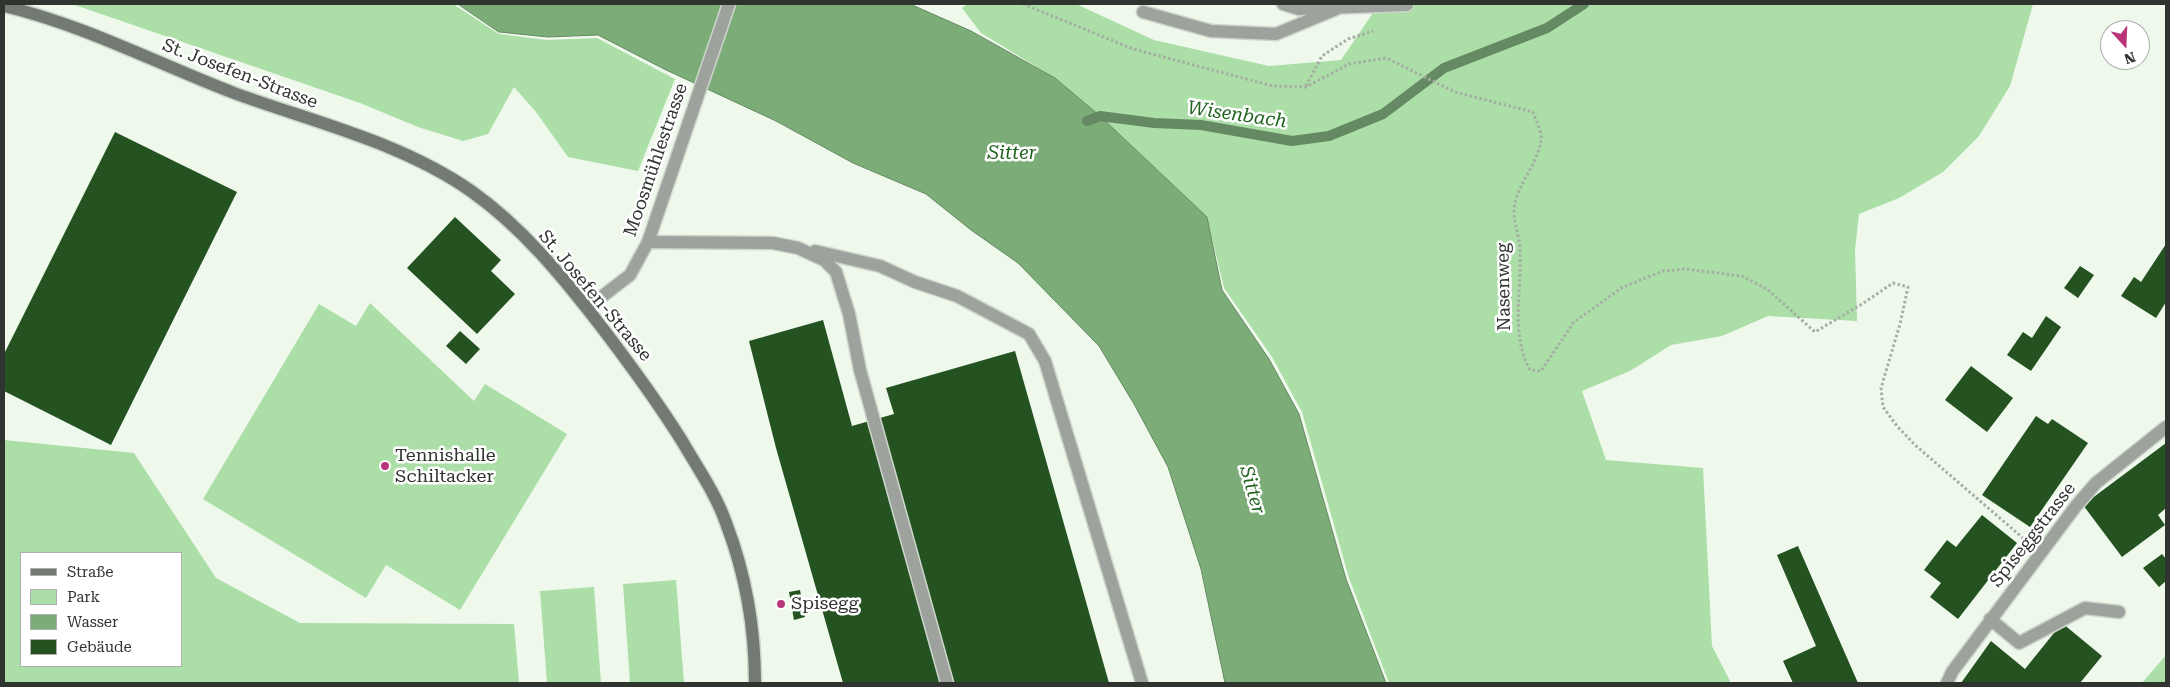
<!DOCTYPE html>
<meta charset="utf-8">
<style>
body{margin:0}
#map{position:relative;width:2170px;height:687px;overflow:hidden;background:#eef9ec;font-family:"Roboto Serif",serif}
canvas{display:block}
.frame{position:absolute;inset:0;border:5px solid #2f342f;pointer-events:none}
.legend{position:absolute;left:20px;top:552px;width:162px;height:115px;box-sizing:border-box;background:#fff;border:1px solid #acaeac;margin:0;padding:6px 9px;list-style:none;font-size:15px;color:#2f342f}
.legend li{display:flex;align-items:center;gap:10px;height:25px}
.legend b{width:25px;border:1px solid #acaeac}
.north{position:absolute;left:2100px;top:20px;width:50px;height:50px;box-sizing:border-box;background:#fff;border:1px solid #acaeac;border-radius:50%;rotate:160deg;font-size:14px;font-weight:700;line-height:20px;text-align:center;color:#2f342f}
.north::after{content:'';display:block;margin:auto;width:18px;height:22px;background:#b9357a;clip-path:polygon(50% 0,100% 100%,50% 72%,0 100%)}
</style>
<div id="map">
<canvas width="2170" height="687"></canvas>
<div class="frame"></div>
<ul class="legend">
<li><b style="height:6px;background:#737a73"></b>Straße</li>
<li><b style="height:14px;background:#acdea7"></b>Park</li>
<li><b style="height:14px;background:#7cad78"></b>Wasser</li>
<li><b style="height:14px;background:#245221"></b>Gebäude</li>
</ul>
<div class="north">N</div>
</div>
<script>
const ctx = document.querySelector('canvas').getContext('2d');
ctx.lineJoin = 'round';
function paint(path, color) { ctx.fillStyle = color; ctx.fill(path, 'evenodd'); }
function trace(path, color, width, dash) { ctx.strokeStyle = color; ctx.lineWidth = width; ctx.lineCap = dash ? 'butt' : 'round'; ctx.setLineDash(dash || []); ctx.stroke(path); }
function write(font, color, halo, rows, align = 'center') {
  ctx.font = font + ' "Roboto Serif",serif'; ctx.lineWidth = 5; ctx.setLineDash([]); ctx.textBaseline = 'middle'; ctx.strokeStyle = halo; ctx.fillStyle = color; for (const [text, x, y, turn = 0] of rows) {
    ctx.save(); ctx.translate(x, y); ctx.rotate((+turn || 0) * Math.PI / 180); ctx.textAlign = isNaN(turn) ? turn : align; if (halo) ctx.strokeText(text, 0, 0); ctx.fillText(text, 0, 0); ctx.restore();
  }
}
paint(new Path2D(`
 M72 4H453L499 34 547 40 597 38 675 79 638 171 568 157 536 112 514 87 488 134 463 141 418 127 360 103Z
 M967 4H1076L1154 40 1269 66 1341 60 1379 4H2033L2010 86 1979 136 1943 172 1899 198 1859 214 1855 250 1857 321 1768 316 1722 336 1671 345 1630 371 1582 391 1606 460 1703 468 1712 646 1731 683H1389L1349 578 1302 412 1272 357 1224 288 1207 217 1100 116 1067 88 1055 78 981 33 962 8Z
 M370 303 474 401 485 384 567 434 460 610 386 565 366 598 203 499 319 304 356 326Z
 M4 440 134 453 216 578 300 623 514 624 519 683H4ZM181 553V666H21V553Z
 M676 580 684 683H630L623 584Z
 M594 587 601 683H547L540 591Z
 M2166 655V683H2142Z`), '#acdea7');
const water = new Path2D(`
 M458 4H910L971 31 1055 78 1100 116 1207 217 1222 290 1269 359 1299 414 1346 579 1386 683H1225L1201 569 1168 467 1134 404 1099 346 1018 263 971 230 926 194 853 163 776 121 664 69 598 35 548 37 499 32Z`);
paint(water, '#7cad78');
trace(water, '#658962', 1);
trace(new Path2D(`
 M1087 121 1100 116 1154 123 1201 125 1292 141 1329 136 1383 114 1444 68 1547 28 1584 4`), '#658962', 10);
paint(new Path2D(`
 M115 132 237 192 111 445 4 391V354Z
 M455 217 501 260 491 271 515 294 477 334 407 268Z
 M2166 244V302L2156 318 2121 296 2134 277 2141 282Z
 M2080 266 2094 275 2078 298 2064 288Z
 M2046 316 2061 327 2031 371 2007 355 2023 332 2032 338Z
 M823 320 852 426 894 414 886 388 1015 351 1109 683H843L776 448 749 341Z
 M460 331 480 349 466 364 446 346Z
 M1971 366 2013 398 1987 432 1945 400Z
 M2036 416 2048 424 2052 419 2088 443 2030 527 1982 495Z
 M2166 443V508L2158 515 2165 525 2122 557 2083 505Z
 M1982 515 2017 543 1958 619 1930 597 1941 583 1924 570 1947 540 1956 547Z
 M1798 546 1858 683H1793L1783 661 1816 646 1777 555Z
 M2162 554 2166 559V581L2159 587 2143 568Z
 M800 590 805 617 794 620 789 592Z
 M2062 623 2102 656 2080 683H1961L1991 641 2025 669Z`), '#245221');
const lane = new Path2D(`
 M1283 4 1299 9 1407 5
 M1143 12 1211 31 1276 34 1341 7 1343 4
 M648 242 773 243 798 248 824 260 836 272 849 314 860 370 947 683
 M815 251 880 266 915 282 957 296 1029 334 1045 361 1142 683
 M1990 619 2019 643 2085 608 2119 612`);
const street = new Path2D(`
 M587 308 630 275 648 242 729 4
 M1947 683 1952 672 2076 506 2096 483 2166 427`);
const secondary = new Path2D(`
 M4 6C84 25 158 64 234 93 313 122 401 142 471 191 522 227 562 276 600 325 629 363 657 401 682 441 697 467 716 494 726 523 746 575 755 628 755 683`);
trace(lane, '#ccd6ca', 15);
trace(street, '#ccd6ca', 15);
trace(secondary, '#ccd6ca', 15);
trace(new Path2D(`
 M1023 4 1133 49 1273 86 1306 87 1349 64 1386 58 1455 92 1533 112C1535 119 1541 130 1541 137 1540 164 1514 186 1514 212 1514 225 1520 238 1520 250 1522 291 1510 333 1530 370L1541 371 1574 322 1623 287 1663 271 1685 269 1742 276 1767 289 1815 332 1862 304 1893 283 1908 287 1900 324 1881 388 1883 407 1897 426 1915 445 2023 538
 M1306 86 1322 56 1348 39 1373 31`), '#a5aea4', 3, [2.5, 2.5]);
trace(lane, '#9da29d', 12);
trace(street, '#9da29d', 12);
trace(secondary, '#737a73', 12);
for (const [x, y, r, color] of [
 [385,466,5,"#b9357a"],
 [781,604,5,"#b9357a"]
]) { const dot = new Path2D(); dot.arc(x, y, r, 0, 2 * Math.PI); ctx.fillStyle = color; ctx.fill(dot); trace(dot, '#fff', 2); }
write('18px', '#2f342f', '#fff', [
 ["St. Josefen-Strasse",240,74,21],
 ["Moosmühlestrasse",656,160,-71],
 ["Nasenweg",1504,287,-91],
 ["St. Josefen-Strasse",595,296,50],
 ["Spiseggstrasse",2033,535,-52]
]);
write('18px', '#2f342f', '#fff', [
 ["Tennishalle",395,456],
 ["Schiltacker",395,477],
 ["Spisegg",791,604]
], 'left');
write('italic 19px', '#226520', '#fff', [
 ["Wisenbach",1237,115,8],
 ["Sitter",1012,153],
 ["Sitter",1252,490,74]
]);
</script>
